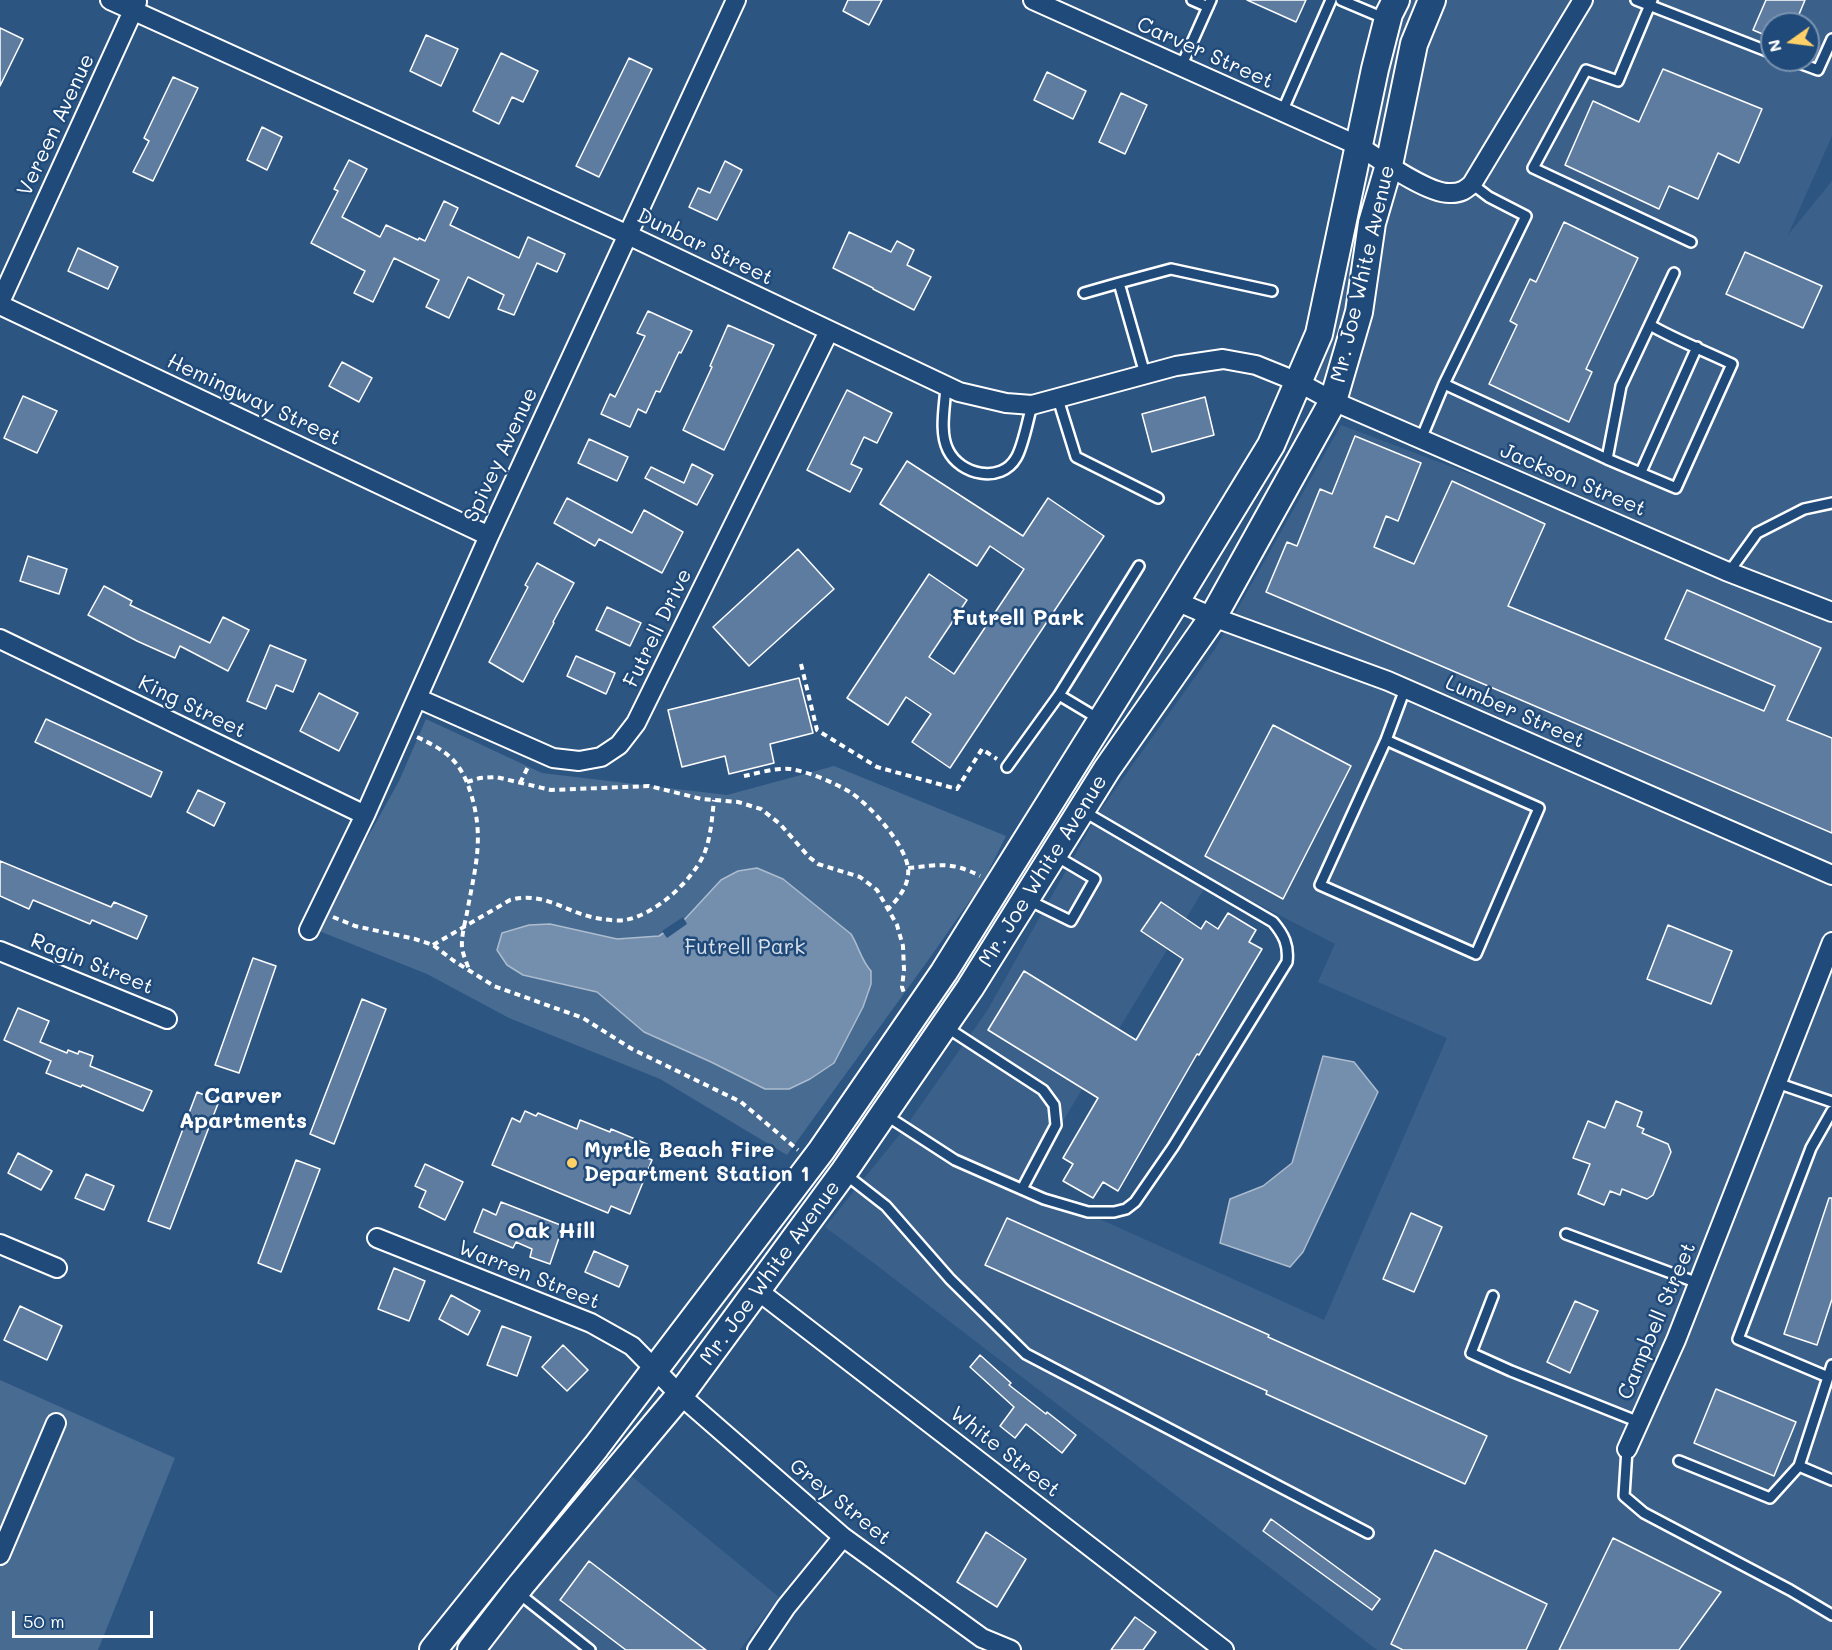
<!DOCTYPE html>
<style>
body{margin:0}
#map{position:relative;width:1832px;height:1650px;overflow:hidden;background:#2c5582;font-family:Mali,sans-serif}
canvas{display:block}
.north{position:absolute;left:1760px;top:12px;width:60px;height:60px;box-sizing:border-box;background:#1f4a7a;border:2px solid #7992af;border-radius:50%;rotate:256deg;font-size:16px;font-weight:700;line-height:24px;text-align:center;color:#fff}
.north::after{content:'';display:block;margin:auto;width:21px;height:27px;background:#ffd166;clip-path:polygon(50% 0,100% 100%,50% 72%,0 100%)}
.scale{position:absolute;left:12px;top:1611px;width:141px;height:27px;box-sizing:border-box;border:3px solid #fff;border-top:0;padding-left:8px;font-size:18px;line-height:21px;white-space:nowrap;color:#fff;-webkit-text-stroke:4px #1f4a7a;paint-order:stroke}
</style>
<div id="map">
<canvas width="1832" height="1650"></canvas>
<div class="north">N</div>
<div class="scale">50 m</div>
</div>
<script>
const ctx = document.querySelector('canvas').getContext('2d');
ctx.lineJoin = 'round';
function paint(path, color) { ctx.fillStyle = color; ctx.fill(path, 'evenodd'); }
function trace(path, color, width, dash) { ctx.strokeStyle = color; ctx.lineWidth = width; ctx.lineCap = dash ? 'butt' : 'round'; ctx.setLineDash(dash || []); ctx.stroke(path); }
function write(font, color, halo, rows, align = 'center') {
  ctx.font = font + ' Mali,sans-serif'; ctx.lineWidth = 5; ctx.setLineDash([]); ctx.textBaseline = 'middle'; ctx.strokeStyle = halo; ctx.fillStyle = color; for (const [text, x, y, turn = 0] of rows) {
    ctx.save(); ctx.translate(x, y); ctx.rotate((+turn || 0) * Math.PI / 180); ctx.textAlign = isNaN(turn) ? turn : align; if (halo) ctx.strokeText(text, 0, 0); ctx.fillText(text, 0, 0); ctx.restore();
  }
}
paint(new Path2D(`
 M1396 0H1832V136L1788 235 1832 181V1650H1377L875 1264 825 1227 904 1129 987 1011 1099 812 1215 649 1341 425 1708 564 1298 382ZM1772 24H1808V60H1772ZM1210 879 1335 944 1318 982 1447 1038 1324 1320 1024 1185Z
 M596 1447 779 1597 740 1650H433Z`), '#3b618b');
paint(new Path2D(`
 M426 719 542 773 727 795 834 766 1006 836 983 882 929 959 787 1155 660 1079 509 1018 427 974 319 931 327 910 399 781Z
 M0 1380 175 1458 98 1650H0Z`), '#486b92');
const water = new Path2D(`
 M757 868 783 879 851 934C859 947 861 960 871 971V984L863 1007 834 1063 810 1079 789 1089H765L711 1062 644 1032 597 992 523 975 507 965 497 950 502 933 529 925 550 924 617 939 659 936 685 919 721 880 738 871Z
 M1323 1056 1354 1062 1378 1092 1303 1252 1290 1267 1220 1243 1230 1199 1263 1186 1292 1163Z`);
paint(water, '#748fad');
trace(water, '#acbcce', 1.5);
paint(new Path2D(`
 M683 917 687 924 667 938 662 931Z`), '#2c5582');
const building = new Path2D(`
 M848 0H882L869 25 843 11Z
 M1247 0H1306L1296 22Z
 M1766 0H1805L1795 24H1772V38L1753 30Z
 M0 28 23 39 0 86Z
 M426 35 458 49 441 86 410 71Z
 M501 53 538 71 523 102 512 97 499 124 473 111Z
 M629 58 652 69 599 177 576 166Z
 M1663 69 1762 109 1739 163 1718 153 1698 199 1669 186 1659 209 1565 165 1593 101 1639 122Z
 M1047 72 1086 91 1073 119 1034 100Z
 M173 77 198 88 153 181 133 172 149 141 144 138Z
 M1121 93 1147 105 1125 154 1099 142Z
 M262 127 282 137 267 170 247 160Z
 M349 160 367 169 342 217 380 237 386 225 418 240 419 238 425 241 444 201 458 208 450 225 519 258 528 237 565 254 557 272 537 263 514 315 498 309 504 295 468 277 449 318 426 307 439 280 394 258 373 302 354 293 365 271 311 243 338 191 334 189Z
 M725 161 742 170 717 220 689 207 698 188 710 193Z
 M1564 222 1638 258 1586 369 1592 372 1569 422 1489 384 1517 325 1510 321 1530 279 1536 282Z
 M849 232 891 252 897 241 914 250 907 265 931 277 914 310 873 289V288L833 268Z
 M78 248 118 267 108 289 68 271Z
 M1745 252 1822 286 1803 328 1726 294Z
 M648 311 692 331 681 353 679 352 660 392 656 391 646 413 638 409 630 427 601 414 610 394 615 397 645 336 637 333Z
 M728 325 774 345 724 450 683 430 712 367 710 366Z
 M342 362 372 378 359 402 329 386Z
 M847 390 892 413 877 443 864 437 851 464 862 469 850 492 807 470Z
 M23 396 57 411 37 453 4 438Z
 M1205 397 1214 435 1152 452 1142 414Z
 M1355 436 1421 463 1398 521 1386 516 1374 547 1414 564 1452 481 1545 524 1508 606 1764 711 1775 686 1665 639 1687 590 1821 648 1787 720 1832 738V833L1432 662 1266 592 1287 542 1297 546 1320 489 1332 494Z
 M589 439 628 457 617 481 578 463Z
 M907 461 1023 536 1048 498 1104 536 950 768 912 742 931 714 906 697 888 725 847 698 929 574 967 600 929 657 954 674 1024 569 990 546 977 566 880 504Z
 M692 464 713 475 697 505 645 478 651 467 684 483Z
 M567 498 632 533 644 510 683 532 662 573 599 539 595 546 554 523Z
 M798 549 834 589 749 666 713 627Z
 M28 556 67 569 59 594 20 581Z
 M537 563 574 583 553 622 554 623 523 682 489 662 528 587 525 585Z
 M104 586 132 601 130 605 210 643 223 617 249 630 228 671 180 646 175 658 137 641 88 615Z
 M607 607 641 623 630 646 596 630Z
 M270 645 306 660 293 692 276 685 266 709 247 701Z
 M576 656 615 673 606 694 567 676Z
 M799 678 813 733 770 744 774 763 729 774 725 756 682 767 668 710Z
 M319 693 358 713 339 751 300 731Z
 M46 719 162 772 151 797 35 742Z
 M1273 725 1351 766 1283 899 1205 856Z
 M198 790 225 803 214 826 187 812Z
 M0 861 111 907 114 902 147 916 137 939 92 920 90 924 33 900 29 909 0 896Z
 M1161 902 1201 929 1206 921 1218 929 1228 913 1256 930 1249 942 1262 949 1199 1055 1197 1054 1118 1191 1103 1182 1093 1198 1063 1181 1073 1164 1063 1158 1098 1098 988 1030 1024 971 1136 1040 1183 959 1141 931Z
 M1668 925 1732 951 1711 1004 1647 979Z
 M253 958 276 966 239 1073 215 1065Z
 M362 999 386 1009 334 1144 310 1134Z
 M18 1008 49 1021 40 1042 67 1053 68 1050 78 1054 79 1051 93 1056 90 1066 152 1091 143 1111 82 1085 81 1087 46 1073 51 1061 4 1040Z
 M197 1092 219 1101 170 1229 148 1221Z
 M1616 1101 1642 1112 1637 1126 1644 1129 1642 1133 1668 1144 1671 1152 1653 1195 1647 1199 1622 1189 1620 1195 1610 1191 1604 1205 1578 1194 1590 1164 1573 1158 1588 1121 1605 1128Z
 M525 1111 536 1116 538 1113 577 1129 580 1120 610 1132 611 1129 647 1144 642 1156 652 1160 630 1214 611 1206 608 1213 492 1165 512 1118 520 1122Z
 M18 1153 52 1171 41 1190 8 1173Z
 M296 1160 320 1169 281 1272 258 1263Z
 M425 1164 463 1182 445 1220 419 1207 426 1191 415 1186Z
 M86 1174 114 1186 104 1210 75 1198Z
 M1829 1198H1832V1299L1817 1345 1784 1334Z
 M501 1202 563 1226 550 1264 530 1257 532 1249 516 1242 513 1248 474 1232 483 1209 496 1215Z
 M1411 1213 1442 1227 1414 1292 1383 1279Z
 M1007 1218 1269 1335 1268 1337 1487 1436 1465 1484 1266 1394 1267 1391 985 1265Z
 M594 1251 628 1266 619 1287 585 1272Z
 M394 1268 425 1281 409 1321 378 1309Z
 M451 1295 480 1311 468 1335 439 1319Z
 M1575 1301 1598 1311 1570 1373 1547 1362Z
 M20 1306 62 1326 47 1360 4 1340Z
 M502 1326 531 1337 517 1376 487 1365Z
 M563 1345 588 1370 567 1391 542 1367Z
 M980 1355 1011 1383 1009 1385 1046 1414 1047 1412 1076 1435 1062 1453 1026 1424 1015 1438 1000 1426 1014 1407 970 1367Z
 M1716 1389 1796 1422 1774 1476 1694 1443Z
 M1271 1519 1380 1599 1372 1610 1263 1531Z
 M986 1532 1026 1559 997 1607 957 1582Z
 M1613 1538 1721 1592 1679 1650H1559Z
 M1435 1550 1547 1604 1526 1650H1403L1391 1644Z
 M589 1561 706 1650H626L560 1600Z
 M1135 1617 1156 1632 1143 1650H1111Z`);
paint(building, '#5e7c9f');
trace(building, '#fff', 1.5);
const service = new Path2D(`
 M1192 0 1208 7
 M1341 0 1386 19
 M1636 0 1772 53
 M1652 0 1618 81 1586 70 1533 168 1691 242
 M1791 60 1818 70 1832 39
 M1181 67 1211 0
 M1282 112 1331 0
 M1119 283 1171 269 1272 291
 M1084 293 1119 283 1145 374
 M1444 384 1607 459 1621 386 1674 273
 M946 386C945 406 939 432 948 450 960 475 1001 484 1016 458 1023 447 1028 419 1032 405
 M1058 399 1076 457 1158 498
 M1421 439 1444 384 1526 216 1489 197 1472 184
 M1607 459 1676 488 1732 364C1705 351 1676 340 1650 325
 M1641 472 1697 347
 M1729 572 1757 533 1804 509 1832 503
 M1099 719 1059 695 1139 566
 M1386 740 1539 808 1476 954 1320 885 1386 740 1405 689
 M1007 767 1059 695
 M1028 900 1071 921 1095 879 1056 856
 M946 1027 1043 1090 1054 1105 1056 1125 1022 1189
 M1777 1083 1832 1102
 M884 1114 955 1160 1044 1199 1088 1212H1114L1126 1209 1135 1202 1173 1147 1287 962C1289 945 1284 935 1273 922L1083 811
 M845 1174 886 1206 950 1279 1026 1354 1368 1533
 M1566 1234 1698 1283
 M1493 1296 1471 1353 1511 1371 1639 1422
 M1832 1365 1799 1466 1832 1480
 M1828 1377 1738 1339 1811 1148 1832 1111
 M1627 1449 1624 1496 1644 1513 1790 1590 1832 1615
 M1679 1461 1770 1498 1799 1466
 M517 1592 590 1650`);
const minor = new Path2D(`
 M110 0 628 235 959 392 1006 403 1032 405 1176 366 1223 359 1256 365 1298 382 1333 401 1726 571 1832 612
 M1033 0 1359 146C1379 159 1429 195 1451 193 1461 193 1465 190 1472 184L1583 0
 M0 302 137 2
 M0 305 489 536
 M1176 601 1213 617 1388 681 1832 875
 M0 639 365 815
 M417 698 553 758 579 761 601 757 619 745 636 723 829 331
 M309 930 365 815 489 536 736 0
 M0 951 167 1019
 M377 1238 591 1323 632 1346 680 1395 843 1537 982 1638 1011 1650
 M0 1244 57 1268
 M757 1290 1224 1650
 M1627 1449 1676 1340 1832 942
 M0 1555 56 1423
 M757 1650 786 1607 843 1537`);
const secondary = new Path2D(`
 M433 1650 596 1447 821 1151 944 972 1176 601 1271 445 1319 334 1375 69 1389 14 1396 0
 M471 1650 521 1585 680 1395 843 1173 970 988 1107 769 1213 617 1333 401 1359 312 1372 223 1389 165 1414 44 1432 0`);
trace(service, '#fff', 14);
trace(minor, '#fff', 22);
trace(secondary, '#fff', 30);
trace(new Path2D(`
 M801 664 817 730 877 767 957 789 982 749 997 759
 M417 737C447 751 461 761 471 794 484 836 476 865 468 907 466 920 461 935 462 948 463 955 467 963 469 970
 M744 776C758 773 774 768 790 769 807 771 835 783 850 792 870 805 905 844 908 868 910 884 899 898 889 908
 M467 782 480 778 496 777 551 790 649 786 702 799 738 802 761 809 780 824 809 857 818 864 860 877 877 890 897 925 903 946 904 970 902 987 904 993
 M520 783 529 765
 M908 868C940 865 951 861 980 876
 M333 917 355 926 415 939 433 945 454 961 494 986 583 1018 632 1049 741 1102 798 1150
 M433 945 510 900C545 890 568 915 602 919 609 920 618 921 625 920 655 915 692 881 704 854 711 837 712 818 714 800`), '#fff', 4, [6, 4.5]);
trace(service, '#1f4a7a', 9);
trace(minor, '#1f4a7a', 18);
trace(secondary, '#1f4a7a', 26);
for (const [x, y, r, color] of [
 [572,1163,6,"#ffd166"]
]) { const dot = new Path2D(); dot.arc(x, y, r, 0, 2 * Math.PI); ctx.fillStyle = color; ctx.fill(dot); trace(dot, '#1f4a7a', 2); }
write('21px', '#fff', '#1f4a7a', [
 ["Carver Street",1205,53,24],
 ["Vereen Avenue",56,125,-65],
 ["Dunbar Street",705,247,26],
 ["Mr. Joe White Avenue",1363,274,-77],
 ["Hemingway Street",254,400,25],
 ["Spivey Avenue",501,455,-65],
 ["Jackson Street",1573,480,23],
 ["Futrell Drive",658,628,-64],
 ["King Street",192,707,26],
 ["Lumber Street",1515,712,24],
 ["Mr. Joe White Avenue",1043,871,-58],
 ["Ragin Street",92,964,22],
 ["Mr. Joe White Avenue",770,1273,-54],
 ["Warren Street",529,1275,22],
 ["Campbell Street",1657,1321,-67],
 ["White Street",1005,1452,38],
 ["Grey Street",840,1502,39]
]);
write('21px', '#dae1e9', '#1f4a7a', [
 ["Futrell Park",745,948]
]);
write('bold 21px', '#fff', '#1f4a7a', [
 ["Myrtle Beach Fire",584,1151],
 ["Department Station 1",584,1175]
], 'left');
write('bold 22px', '#fff', '#1f4a7a', [
 ["Futrell Park",1018,618],
 ["Carver",243,1096],
 ["Apartments",243,1121],
 ["Oak Hill",551,1231]
]);
</script>
